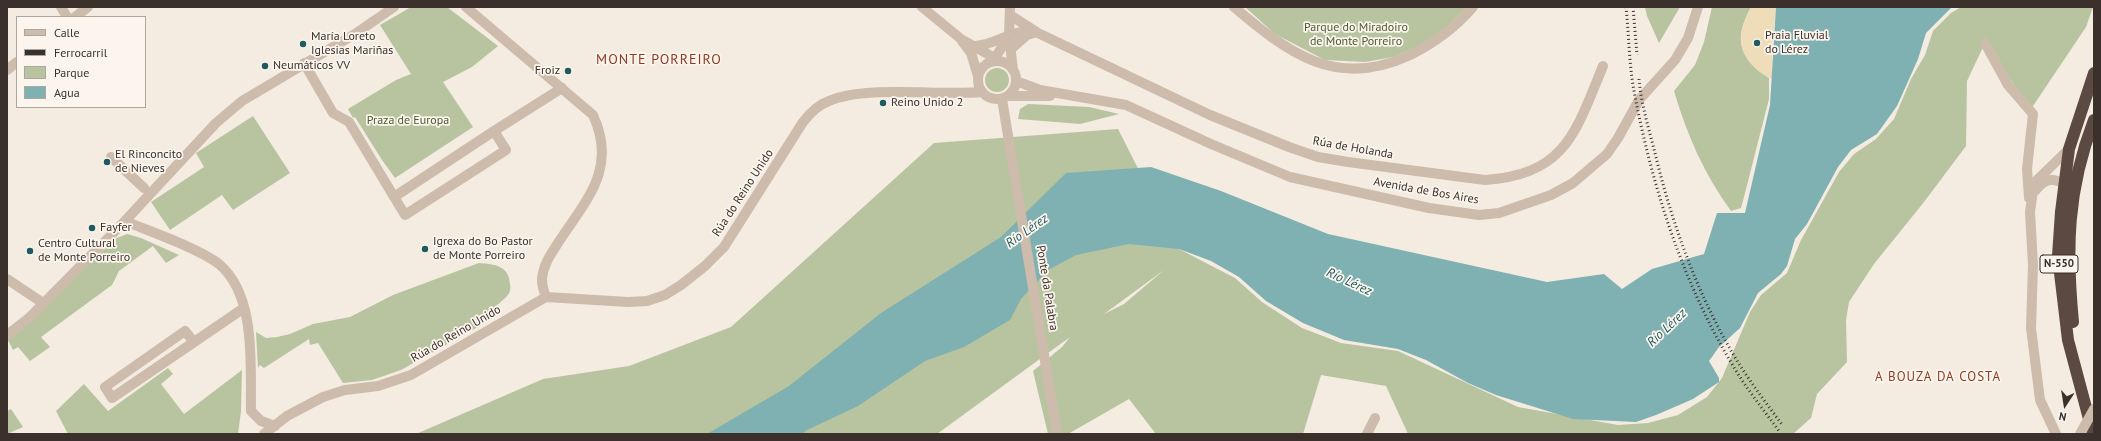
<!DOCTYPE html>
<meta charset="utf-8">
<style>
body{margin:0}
#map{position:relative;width:2101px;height:441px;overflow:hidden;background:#f4ebe1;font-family:"PT Sans",sans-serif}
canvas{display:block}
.frame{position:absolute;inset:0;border:8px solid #3b302b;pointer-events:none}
.legend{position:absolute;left:16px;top:16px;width:130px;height:92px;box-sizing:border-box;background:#fbf5ee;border:1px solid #aea6a0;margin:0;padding:5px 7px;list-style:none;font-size:12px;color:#3b302b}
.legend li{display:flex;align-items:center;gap:8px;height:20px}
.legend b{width:20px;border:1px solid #aea6a0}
.north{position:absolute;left:2045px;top:385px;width:40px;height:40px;-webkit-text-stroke:3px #fbf5ee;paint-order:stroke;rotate:192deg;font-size:11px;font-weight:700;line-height:16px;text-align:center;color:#3b302b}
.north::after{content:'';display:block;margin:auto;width:14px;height:18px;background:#3b302b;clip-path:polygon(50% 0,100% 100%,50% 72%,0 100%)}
</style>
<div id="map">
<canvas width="2101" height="441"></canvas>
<div class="frame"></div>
<ul class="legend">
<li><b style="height:5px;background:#cdbbac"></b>Calle</li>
<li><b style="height:5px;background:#3b302b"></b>Ferrocarril</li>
<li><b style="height:11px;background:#b8c4a0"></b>Parque</li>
<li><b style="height:11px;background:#7fb0b2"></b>Agua</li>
</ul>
<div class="north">N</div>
</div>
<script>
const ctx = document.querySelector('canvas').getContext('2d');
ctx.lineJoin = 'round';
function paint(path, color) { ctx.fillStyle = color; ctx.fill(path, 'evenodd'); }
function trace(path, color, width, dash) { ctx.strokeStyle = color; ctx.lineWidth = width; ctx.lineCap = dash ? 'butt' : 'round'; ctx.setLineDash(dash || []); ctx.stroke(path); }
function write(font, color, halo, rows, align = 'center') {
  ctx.font = font + ' "PT Sans",sans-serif'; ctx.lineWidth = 3.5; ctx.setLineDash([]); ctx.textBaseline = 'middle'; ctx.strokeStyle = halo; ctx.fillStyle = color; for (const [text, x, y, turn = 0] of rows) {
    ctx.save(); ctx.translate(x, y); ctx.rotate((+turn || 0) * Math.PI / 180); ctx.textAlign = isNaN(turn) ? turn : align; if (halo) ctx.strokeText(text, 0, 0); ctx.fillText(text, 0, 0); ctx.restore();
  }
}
paint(new Path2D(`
 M411 7H447L498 46 472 67 443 82 473 127 395 178 382 160 355 117 353 118 348 109 396 80 411 74 380 25Z
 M1245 7H1467L1441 32 1417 47 1393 57 1365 62 1325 60 1275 34Z
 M1645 7H1680L1659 43 1647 16Z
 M1712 7H1751C1733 40 1739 58 1769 78V99L1744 197 1741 208 1731 211C1704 174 1687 135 1674 91L1695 65 1704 42Z
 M1961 7H2093L2086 27 2031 109 1985 43 1967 81 1966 146 1924 202 1874 264 1849 302 1846 320 1847 362 1817 394 1811 418 1793 434H1408L1386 386 1321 375 1303 434H1156L1129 399 1068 434H1048L1033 371 1062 347 1070 337 937 434H416L543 379 629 366 731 327 934 143 1118 129 1179 249 1235 278 1262 302 1302 328 1341 343 1398 351 1518 407 1618 425 1648 423 1678 415 1707 397 1722 378 1750 312 1761 295 1787 273 1801 240 1839 172 1854 154 1876 139 1894 119 1911 79 1925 55 1933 31 1951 13ZM1164 270 1124 304 1104 314Z
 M985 80a12 12 0 1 1 24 0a12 12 0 1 1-24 0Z
 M1028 104 1089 107 1119 114 1080 124 1018 119 1020 109Z
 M253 116 290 173 233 210 222 195 170 230 151 202 204 167 196 153Z
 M127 234 141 238 179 255 166 263 153 246 119 271 112 285 41 337 50 347 30 361 18 347 13 350 7 338 117 238Z
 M479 263C495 264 509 266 510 284 511 288 510 293 507 296 503 301 496 305 491 311L492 319 401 370 372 380 343 383 318 343 310 345 309 339 264 368 260 365 258 368 256 332 266 338 277 337 290 334 313 324 350 317 393 295Z
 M168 368 173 374 161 384 184 414 242 370 241 411 238 434H68L56 411 84 384 108 411Z
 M11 409 23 427 7 434V411Z`), '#b8c4a0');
paint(new Path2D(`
 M1751 7H1776L1772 49 1773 79C1756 73 1739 55 1741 36 1741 27 1747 15 1751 7Z`), '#efdcb8');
paint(new Path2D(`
 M1776 7H1952L1926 33 1918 59 1897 106 1877 134 1851 150 1838 167 1807 224 1795 239 1787 266 1781 274 1758 293 1740 328 1719 347 1709 361 1719 378V382L1693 399 1656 415 1636 422 1573 419 1496 395 1468 383 1426 360 1398 349 1344 340 1303 323 1266 301 1239 277 1211 261 1179 249 1129 244 1076 255 1048 270 1021 299 1010 320 964 347 925 361 858 406 807 430 802 434H707L789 386 881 313 1001 237 1066 173 1151 167 1221 191 1328 234 1547 282 1604 274 1622 289 1652 269 1704 254 1717 213H1745L1770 105Z`), '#7fb0b2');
trace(new Path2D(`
 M61 7 67 17
 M466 7 593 115C618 169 586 200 558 243 551 254 543 265 542 279 542 285 544 292 546 297
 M922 7 961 39 991 56 996 61
 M1010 7 1009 35 1013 70
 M1234 7C1288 53 1336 89 1408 56 1433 44 1455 28 1473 7
 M1010 15 1038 33 1210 115 1289 147 1318 157 1348 162 1485 180C1566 175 1576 131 1603 66
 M75 17 88 7
 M962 41 971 53 978 76
 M1985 43 2008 85 2033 114 2027 169 2029 198
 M975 46C997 45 1013 28 1034 32
 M1011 49 1027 35 1034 33
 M978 80a19 19 0 1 1 38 0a19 19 0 1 1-38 0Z
 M996 61 997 55 1009 35
 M304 63 333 113 349 122 405 215 506 150 494 131 394 197
 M7 70 17 62
 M1016 81 1040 90 1126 105 1211 144 1290 177 1429 208 1479 215 1499 213 1551 195 1573 183 1607 154 1618 138 1639 100 1675 60 1688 38 1698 7
 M1009 96H1050
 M1002 99 1057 434
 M494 131 562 88
 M111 157 144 188
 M2035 191C2044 179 2052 177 2064 184
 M125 221C151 232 198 248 219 264 257 296 250 366 251 411L261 421 275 426
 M7 279 43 303
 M7 335 29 318 125 221 216 123 242 101 355 34 394 7
 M194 342 185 331 105 387 112 398 244 308
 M264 434 287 416 323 397 345 390 378 386 411 375 546 297 628 302 647 301 665 295 681 285 705 266 724 247 803 122C810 113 818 105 829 101 866 85 940 96 982 92
 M1367 434 1375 418
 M2056 434 2040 400 2031 328 2033 265 2030 212 2034 183 2069 149`), '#cdbbac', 10);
trace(new Path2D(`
 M2073 322C2066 249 2067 190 2094 120
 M2093 434 2068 340 2058 256 2061 212 2069 149 2094 73`), '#5c4a42', 12);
trace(new Path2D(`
 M1626 7C1629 35 1629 64 1634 91 1652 186 1682 281 1732 364 1745 387 1763 409 1779 431
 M1633 7 1637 55
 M1639 79C1641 104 1649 129 1655 153 1672 224 1698 296 1736 359 1750 382 1767 404 1783 426`), '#3b302b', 3, [1, 3]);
trace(new Path2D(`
 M2080 434 2094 409`), '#cdbbac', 10);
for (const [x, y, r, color] of [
 [1757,43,4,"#1f5a5e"],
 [303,44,4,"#1f5a5e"],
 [265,66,4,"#1f5a5e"],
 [568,71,4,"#1f5a5e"],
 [883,103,4,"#1f5a5e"],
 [107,162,4,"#1f5a5e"],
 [92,228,4,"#1f5a5e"],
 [425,249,4,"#1f5a5e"],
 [30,251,4,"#1f5a5e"]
]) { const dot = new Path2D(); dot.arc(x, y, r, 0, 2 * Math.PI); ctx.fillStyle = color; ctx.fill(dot); trace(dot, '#fbf5ee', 1.5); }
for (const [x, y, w] of [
 [2059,264,38]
]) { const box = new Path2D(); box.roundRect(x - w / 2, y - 9, w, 18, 3); ctx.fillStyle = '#fbf5ee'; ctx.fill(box); trace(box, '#3b302b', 1); }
write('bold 11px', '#3b302b', null, [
 ["N-550",2059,264]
]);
write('12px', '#4a5a2e', '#fbf5ee', [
 ["Parque do Miradoiro",1356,28],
 ["de Monte Porreiro",1356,42],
 ["Praza de Europa",408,121]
]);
write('12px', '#3b302b', '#fbf5ee', [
 ["Praia Fluvial",1765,36],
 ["do Lérez",1765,50],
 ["María Loreto",311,37],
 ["Iglesias Mariñas",311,51],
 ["Neumáticos VV",273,66],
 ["Froiz",560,71,"right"],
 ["Reino Unido 2",891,103],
 ["El Rinconcito",115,155],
 ["de Nieves",115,169],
 ["Fayfer",100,228],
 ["Igrexa do Bo Pastor",433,242],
 ["de Monte Porreiro",433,256],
 ["Centro Cultural",38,244],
 ["de Monte Porreiro",38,258]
], 'left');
write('12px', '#3b302b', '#fbf5ee', [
 ["Rúa de Holanda",1353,148,10],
 ["Avenida de Bos Aires",1426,191,10],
 ["Rúa do Reino Unido",743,193,-57],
 ["Ponte da Palabra",1047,288,81],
 ["Rúa do Reino Unido",456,334,-30]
]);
write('italic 13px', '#1f5a5e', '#fbf5ee', [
 ["Río Lérez",1027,231,-35],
 ["Río Lérez",1349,282,25],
 ["Río Lérez",1667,328,-43]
]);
ctx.letterSpacing = '1px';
write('13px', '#8c3b22', '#fbf5ee', [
 ["A BOUZA DA COSTA",1938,377]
]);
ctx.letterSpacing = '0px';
ctx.letterSpacing = '1px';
write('14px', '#8c3b22', '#fbf5ee', [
 ["MONTE PORREIRO",659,60]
]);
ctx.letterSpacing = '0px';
</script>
